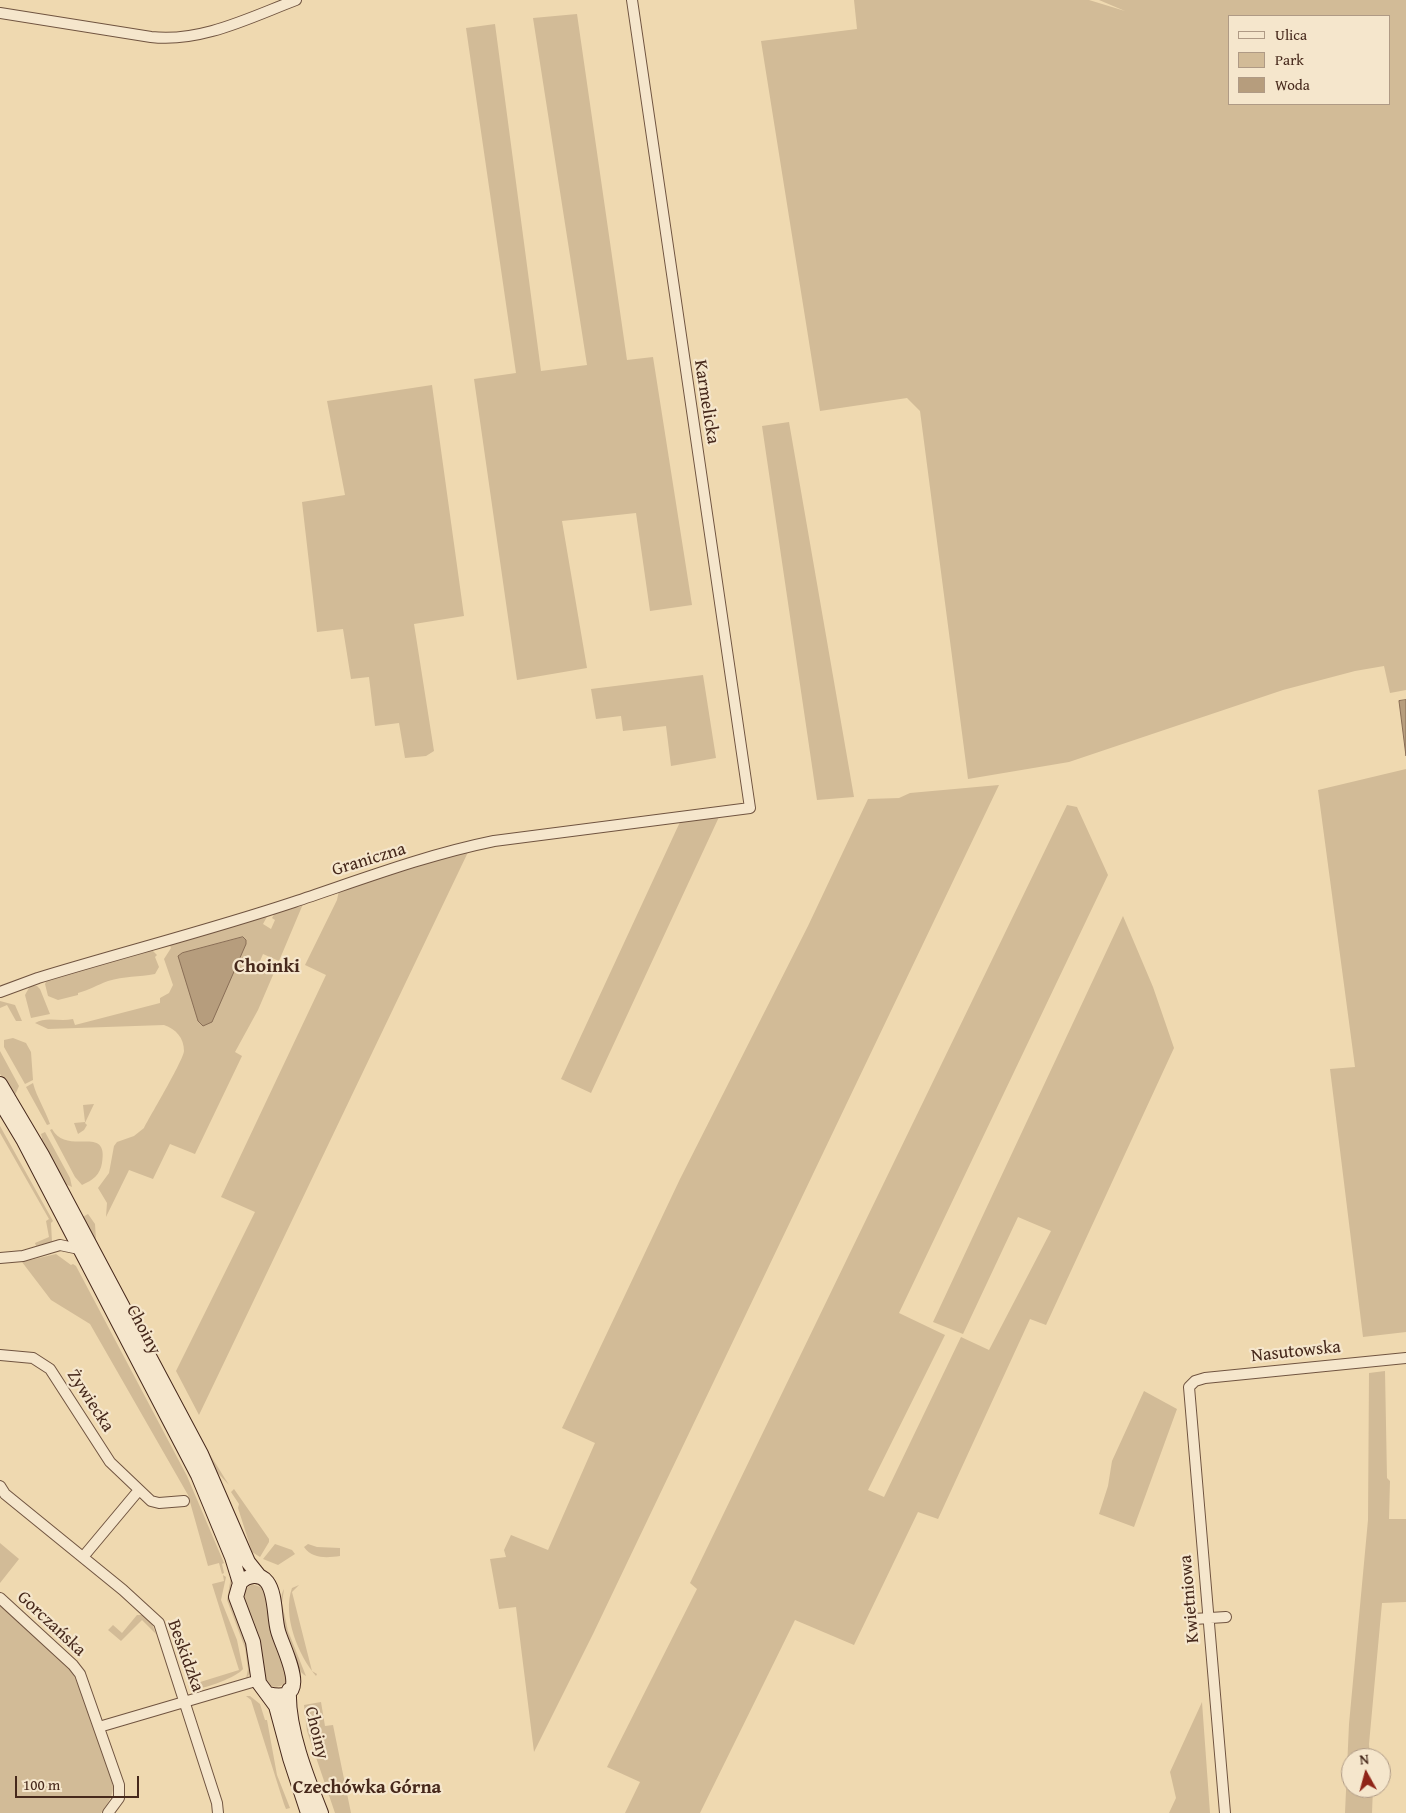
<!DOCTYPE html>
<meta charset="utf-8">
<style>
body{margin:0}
#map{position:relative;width:1406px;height:1813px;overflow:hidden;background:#efd9b0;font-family:"Gentium Book Plus",serif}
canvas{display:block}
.legend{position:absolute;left:1228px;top:15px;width:162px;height:90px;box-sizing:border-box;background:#f5e6cc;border:1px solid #af9a85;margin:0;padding:6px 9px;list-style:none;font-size:15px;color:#46281b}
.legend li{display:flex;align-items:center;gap:10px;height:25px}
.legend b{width:25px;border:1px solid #af9a85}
.north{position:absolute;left:1341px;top:1748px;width:50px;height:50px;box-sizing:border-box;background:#f5e6cc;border:1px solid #af9a85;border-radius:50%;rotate:353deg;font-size:14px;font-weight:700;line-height:20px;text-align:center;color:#46281b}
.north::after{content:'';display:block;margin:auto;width:18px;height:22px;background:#8f2418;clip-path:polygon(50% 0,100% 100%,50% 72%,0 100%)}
.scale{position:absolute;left:15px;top:1776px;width:124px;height:22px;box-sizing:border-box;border:2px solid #46281b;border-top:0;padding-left:6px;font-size:15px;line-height:18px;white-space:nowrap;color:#46281b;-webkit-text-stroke:4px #f5e6cc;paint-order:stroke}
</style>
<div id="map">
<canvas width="1406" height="1813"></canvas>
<ul class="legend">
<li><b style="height:6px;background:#f5e6cc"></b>Ulica</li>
<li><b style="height:14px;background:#d2bb97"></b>Park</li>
<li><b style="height:14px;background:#b69d7d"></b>Woda</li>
</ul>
<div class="north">N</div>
<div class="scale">100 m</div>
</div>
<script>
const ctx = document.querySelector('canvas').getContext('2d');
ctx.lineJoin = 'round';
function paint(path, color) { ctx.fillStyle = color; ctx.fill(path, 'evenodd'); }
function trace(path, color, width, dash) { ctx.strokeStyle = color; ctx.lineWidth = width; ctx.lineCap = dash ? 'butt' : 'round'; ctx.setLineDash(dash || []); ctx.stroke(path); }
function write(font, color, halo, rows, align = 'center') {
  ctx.font = font + ' "Gentium Book Plus",serif'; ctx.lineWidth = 4.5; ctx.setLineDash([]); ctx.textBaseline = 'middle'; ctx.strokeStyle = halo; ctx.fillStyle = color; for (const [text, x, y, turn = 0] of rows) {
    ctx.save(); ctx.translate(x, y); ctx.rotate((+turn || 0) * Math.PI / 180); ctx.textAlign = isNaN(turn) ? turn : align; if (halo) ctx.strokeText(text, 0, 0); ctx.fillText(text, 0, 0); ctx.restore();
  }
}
paint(new Path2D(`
 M854 0H1089L1125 11 1099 0H1406V690L1390 693 1384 666 1355 671 1283 690 1069 762 968 779 920 411 907 398 820 411 761 41 857 29ZM1230 16H1390V104H1230Z
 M577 14 627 360 653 357 692 605 650 611 636 513 562 521 587 668 517 680 474 379 516 373 466 28 495 24 541 371 587 365 533 18Z
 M432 385 464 616 414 624 434 751 426 756 405 758 399 723 375 726 369 677 351 679 343 629 317 632 302 502 345 495 327 401Z
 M789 422 854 797 817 800 762 426Z
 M703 675 716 758 671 766 666 726 623 731 621 716 596 719 591 689Z
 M1406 769V1332L1363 1337 1330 1069 1355 1067 1318 790Z
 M999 785 593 1634 534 1752 516 1607 499 1609 490 1559 506 1557 504 1550 511 1535 548 1550 595 1443 562 1428 680 1179 808 926 868 799 899 798 910 793Z
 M1067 805 1077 807 1108 875 899 1313 945 1335 868 1490 884 1497 961 1337 989 1350 1051 1231 1018 1217 963 1334 933 1322 1123 916 1153 987 1174 1048 1046 1325 1030 1319 938 1519 918 1512 854 1645 795 1620 700 1813H625L640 1782 607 1767 697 1589 690 1583Z
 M719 817 591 1093 561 1079 680 822Z
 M470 848 199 1415 176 1371 255 1212 221 1197 326 975 305 965 337 900 339 890Z
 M303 904 279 961 263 954 260 961 276 968 258 1010 235 1052 242 1056 195 1154 170 1144 153 1179 129 1170 106 1217 107 1203 98 1188 109 1173 114 1146 117 1142 134 1136 144 1128C150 1116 183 1061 184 1051 184 1038 176 1029 164 1025L48 1029 35 1023C47 1016 58 1022 73 1019L75 1025 160 1003V998L169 993 173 985 164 959 171 948 169 943 269 913 263 924 271 929 275 920 272 918 276 911Z
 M152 950 157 955 155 957 159 967 155 974C139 977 124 976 108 981 97 985 89 990 78 993V995L58 1000 48 996 45 984 47 980Z
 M30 986H37L40 989 50 1014 31 1018 25 995Z
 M0 1001 15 1005 22 1021H16L7 1005 0 1008Z
 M13 1038 26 1043 31 1052 33 1080 25 1084 4 1047V1040Z
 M0 1051 19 1086 15 1095 0 1074Z
 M33 1083C37 1098 45 1109 50 1124L47 1125 26 1087Z
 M94 1104 85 1123 87 1125 84 1130 78 1134 74 1123 85 1122 83 1105Z
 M0 1126 53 1221 51 1223 52 1242 36 1246 35 1243 49 1237 46 1221 49 1219 0 1133Z
 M52 1129C67 1157 109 1123 102 1163 100 1175 93 1180 82 1185L75 1177 50 1130Z
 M45 1132 70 1178 72 1187 65 1184 39 1140 42 1138 41 1134Z
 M88 1214 95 1224 96 1240 209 1453 229 1485 216 1471 81 1218Z
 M56 1254 71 1265 73 1264 76 1266 187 1476 224 1563 222 1564 224 1573 222 1574 219 1563 208 1566 188 1495 90 1324 51 1300 22 1262Z
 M1385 1371 1387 1478 1390 1481 1389 1519H1406V1602L1382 1603 1369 1744 1370 1758H1351V1788H1373L1372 1813H1345L1349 1724 1368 1520 1369 1373Z
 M1144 1391 1177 1409 1134 1527 1099 1514 1108 1486 1112 1461Z
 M234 1489 269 1539V1542L260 1557 252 1552 238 1508 239 1504 231 1492Z
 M0 1543 19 1559 0 1583Z
 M275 1544 292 1550 295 1554 278 1565 263 1559Z
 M308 1544 317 1547 340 1548V1556C327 1558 312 1559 304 1547Z
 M223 1575 226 1577 221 1600 237 1640 243 1669C237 1677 205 1689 194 1689L189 1685 192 1681 197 1683 239 1670 212 1584 224 1581Z
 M231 1577H233C232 1583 229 1590 230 1597 232 1617 264 1661 246 1679L248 1669 245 1648 227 1600Z
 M252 1584 263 1588 288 1678C284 1686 278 1689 269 1685L264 1679 243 1599 244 1590Z
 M299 1585 292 1592 312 1671 317 1674 316 1676C298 1655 282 1615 292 1588Z
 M284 1589 282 1603 288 1631 306 1676C290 1667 274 1605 284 1589Z
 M0 1606C22 1626 50 1644 69 1667 78 1678 112 1772 113 1786 113 1797 107 1804 101 1813H0Z
 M137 1615H143L152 1624 156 1634 142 1620 121 1641 108 1630 113 1625 122 1633Z
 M246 1696H250L260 1704 265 1720H267L277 1775 290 1808 286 1809 284 1804 251 1700Z
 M321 1702 325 1726 333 1725 351 1813H335L307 1731 304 1705Z
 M1202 1702 1210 1813H1169L1176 1798 1170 1772Z`), '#d2bb97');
const water = new Path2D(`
 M1406 700V756L1399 701Z
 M243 937 246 940V944L212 1022 203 1026 198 1021 178 956 182 953Z`);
paint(water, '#b69d7d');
trace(water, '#896e56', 1);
const street = new Path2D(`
 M0 13 151 37C201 43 251 17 296 0
 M0 992 38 978C123 952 210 930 294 902 360 880 425 855 494 841L750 808 632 0
 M0 1258 23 1256 60 1245 79 1249
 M0 1355 33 1358 50 1369 110 1462 151 1501 159 1503 184 1501
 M0 1486 5 1494 123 1590 159 1623 217 1803 218 1813
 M83 1557 139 1490
 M0 1598 73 1665 80 1674 119 1785V1798L108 1813
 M1194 1619 1226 1617
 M99 1727 259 1680
 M1225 1813 1189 1387 1195 1381 1205 1378 1406 1358`);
const secondary = new Path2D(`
 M0 1084 42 1155 201 1454 248 1562 260 1577
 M0 1101 24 1141 198 1475 232 1557 240 1583
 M289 1690C287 1728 307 1778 321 1813
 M268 1694C315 1705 283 1650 278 1631 274 1617 276 1594 267 1582 260 1573 247 1575 240 1583L236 1597 253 1642 259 1683 276 1706 290 1758 308 1813`);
trace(street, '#705440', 12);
trace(secondary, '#46281b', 16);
trace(street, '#f5e6cc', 10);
trace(secondary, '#f5e6cc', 14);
write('18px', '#46281b', '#f5e6cc', [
 ["Karmelicka",706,402,81],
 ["Graniczna",369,860,-17],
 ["Choiny",143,1330,62],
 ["Nasutowska",1296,1352,-6],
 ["Żywiecka",90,1401,57],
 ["Kwietniowa",1190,1599,-95],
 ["Gorczańska",51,1624,43],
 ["Beskidzka",185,1656,70],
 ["Choiny",316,1733,76]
]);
write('bold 19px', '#46281b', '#f5e6cc', [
 ["Choinki",267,967],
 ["Czechówka Górna",367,1788]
]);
</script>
